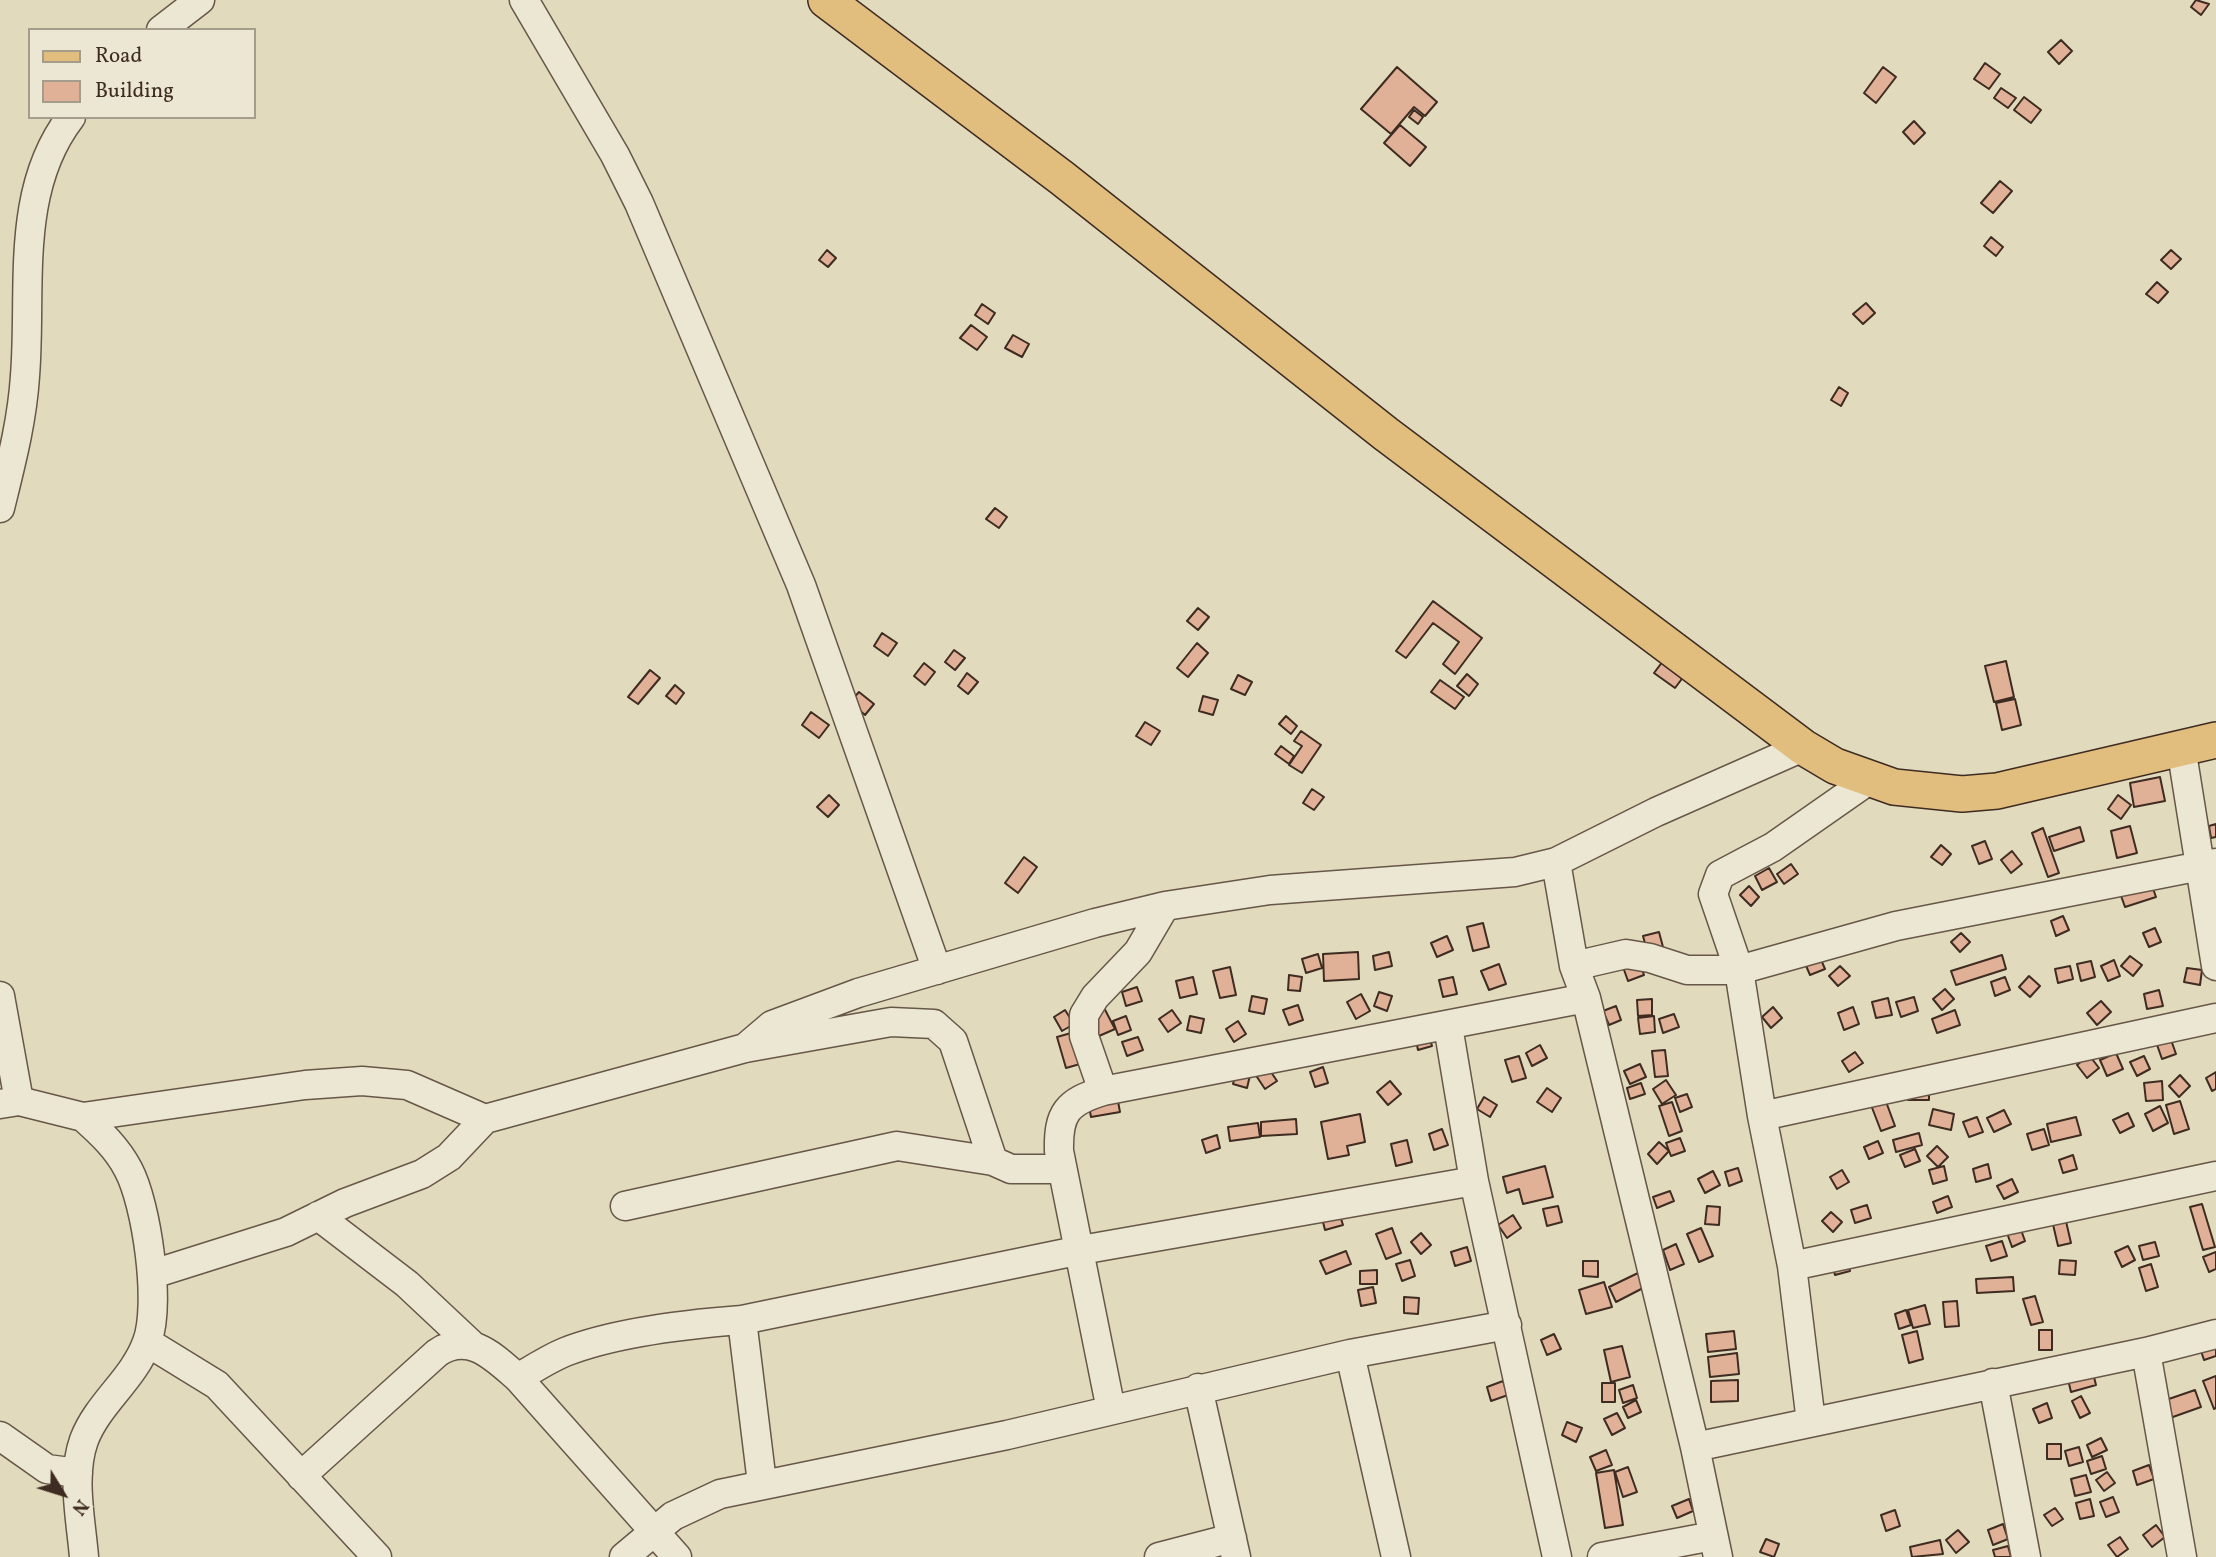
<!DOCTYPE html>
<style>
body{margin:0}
#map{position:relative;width:2216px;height:1557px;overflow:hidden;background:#e2dabc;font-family:Vollkorn,serif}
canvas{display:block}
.legend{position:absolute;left:28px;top:28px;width:228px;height:91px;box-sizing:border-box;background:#ece7d3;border:2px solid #a69c8c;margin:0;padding:9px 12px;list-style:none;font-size:21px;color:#3e2b21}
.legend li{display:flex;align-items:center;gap:14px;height:35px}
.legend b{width:35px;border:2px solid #a69c8c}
.north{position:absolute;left:28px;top:1459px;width:70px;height:70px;-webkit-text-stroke:5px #ece7d3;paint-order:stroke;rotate:128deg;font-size:19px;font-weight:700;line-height:28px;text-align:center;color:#3e2b21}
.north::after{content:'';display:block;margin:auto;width:24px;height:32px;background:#3e2b21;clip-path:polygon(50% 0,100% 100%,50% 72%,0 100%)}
</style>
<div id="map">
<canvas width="2216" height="1557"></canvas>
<ul class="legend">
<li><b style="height:9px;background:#e1bd7e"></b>Road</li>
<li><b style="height:19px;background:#e1b197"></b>Building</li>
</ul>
<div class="north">N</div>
</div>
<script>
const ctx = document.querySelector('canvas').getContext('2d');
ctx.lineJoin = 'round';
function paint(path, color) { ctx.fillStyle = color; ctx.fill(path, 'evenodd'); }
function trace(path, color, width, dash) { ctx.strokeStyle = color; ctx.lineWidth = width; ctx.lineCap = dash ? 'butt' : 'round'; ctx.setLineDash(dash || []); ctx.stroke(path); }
const building = new Path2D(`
 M2196 0 2209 4 2201 15 2191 7Z
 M2061 40 2072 51 2059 64 2048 52Z
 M1985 63 2000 74 1989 89 1974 79Z
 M1397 67 1437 102 1425 116 1414 107 1391 134 1361 109Z
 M1883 67 1896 77 1876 103 1864 93Z
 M2001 88 2016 98 2008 108 1994 98Z
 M2024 97 2041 110 2031 123 2014 110Z
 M1414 110 1423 117 1418 124 1409 117Z
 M1914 121 1925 133 1914 144 1903 132Z
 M1400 125 1426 147 1410 166 1384 143Z
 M2000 181 2012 191 1993 213 1981 203Z
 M1991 237 2003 247 1996 256 1984 246Z
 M827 250 836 258 828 267 819 260Z
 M2171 250 2181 259 2171 269 2161 260Z
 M2157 282 2168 292 2158 303 2146 294Z
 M1866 303 1875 313 1863 324 1853 314Z
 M982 304 995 313 988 324 975 315Z
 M971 325 987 337 977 350 960 338Z
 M1013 335 1029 344 1022 357 1005 348Z
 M1839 387 1848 393 1841 406 1831 400Z
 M995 508 1007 517 999 528 986 519Z
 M1433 601 1482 638 1455 674 1443 664 1459 642 1433 623 1406 658 1396 651Z
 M1198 608 1209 617 1198 630 1187 621Z
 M882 633 897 643 888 656 874 646Z
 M1197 643 1208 653 1188 677 1177 668Z
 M954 650 965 658 955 670 945 662Z
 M1663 661 1684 676 1675 688 1654 673Z
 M2006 661 2014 697 1994 702 1985 666Z
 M924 663 935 672 925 685 914 676Z
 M650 670 660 678 638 704 628 697Z
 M967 673 978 682 968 694 958 686Z
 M1467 674 1478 684 1469 696 1457 686Z
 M1238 675 1252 682 1245 695 1231 689Z
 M1440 680 1464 697 1455 709 1431 692Z
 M675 685 684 693 676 704 666 696Z
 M859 692 874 704 865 715 850 702Z
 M1203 696 1218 700 1213 715 1199 711Z
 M2015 699 2021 725 2002 730 1996 703Z
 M811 712 829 725 819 738 802 725Z
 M1286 716 1297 726 1291 734 1279 724Z
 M1145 722 1160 731 1151 745 1136 736Z
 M1301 731 1321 745 1302 773 1289 765 1302 746 1294 741Z
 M1281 746 1294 756 1289 764 1275 754Z
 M2160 777 2165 801 2134 807 2130 783Z
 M1312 789 1324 797 1314 810 1303 803Z
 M829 795 839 805 828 817 817 807Z
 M2118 795 2131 805 2121 819 2108 809Z
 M2216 824V837L2211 838 2209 826Z
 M2130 826 2137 853 2117 858 2111 831Z
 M2080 827 2084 841 2054 851 2049 837Z
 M2043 828 2059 873 2048 877 2032 833Z
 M1985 841 1992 859 1979 864 1972 846Z
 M1941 845 1951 854 1942 865 1931 857Z
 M2012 851 2022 864 2011 873 2001 860Z
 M1024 857 1037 867 1018 893 1005 883Z
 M1791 864 1798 874 1784 884 1777 874Z
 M1769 868 1777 882 1762 890 1755 876Z
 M2151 883 2156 897 2125 907 2120 893Z
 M1749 886 1759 897 1751 906 1740 895Z
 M2063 916 2069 930 2056 936 2051 921Z
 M1483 923 1489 947 1473 951 1467 927Z
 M2155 928 2161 942 2149 947 2143 933Z
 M1659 932 1663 947 1647 951 1643 936Z
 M1961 933 1970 942 1960 952 1951 942Z
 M1447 936 1453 950 1437 957 1431 943Z
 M1358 952 1359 979 1324 981 1323 954Z
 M1389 952 1392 966 1375 970 1373 956Z
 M1318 954 1322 968 1306 973 1302 959Z
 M1819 955 1825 969 1810 975 1804 961Z
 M2002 955 2006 969 1956 985 1951 971Z
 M2130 956 2142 965 2133 976 2121 966Z
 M2114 960 2120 976 2108 981 2101 966Z
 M1639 961 1644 975 1628 981 1623 967Z
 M2091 961 2095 977 2081 981 2077 964Z
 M1499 964 1506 984 1489 990 1481 971Z
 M1840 966 1850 976 1838 986 1829 976Z
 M2070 966 2073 979 2058 983 2055 969Z
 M1230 967 1236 995 1220 998 1213 971Z
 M2187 968 2202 970 2200 985 2184 982Z
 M1289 975 1302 977 1300 991 1288 990Z
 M2029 976 2040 986 2030 997 2019 987Z
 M1193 977 1197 994 1180 998 1176 981Z
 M1453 977 1457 994 1443 997 1439 980Z
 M2005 977 2010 990 1995 996 1991 982Z
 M1137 987 1142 1001 1126 1006 1122 992Z
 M1945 989 1954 999 1942 1010 1933 999Z
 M2159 990 2163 1006 2147 1009 2144 994Z
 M1379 992 1392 996 1387 1011 1374 1006Z
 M1361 994 1370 1011 1356 1019 1347 1002Z
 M1252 996 1267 999 1264 1014 1249 1011Z
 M1914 997 1918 1011 1901 1017 1896 1002Z
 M1888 998 1892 1015 1876 1018 1872 1002Z
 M1652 999V1015L1638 1016 1637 1000Z
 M2101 1001 2111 1012 2097 1025 2087 1013Z
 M1101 1002 1115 1029 1099 1036 1086 1009Z
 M1298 1005 1303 1020 1289 1025 1283 1010Z
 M1616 1006 1621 1020 1609 1025 1603 1011Z
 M1773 1007 1782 1018 1771 1028 1762 1017Z
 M1853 1007 1859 1024 1844 1030 1838 1013Z
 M1065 1010 1074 1024 1062 1031 1054 1017Z
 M1172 1010 1181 1023 1168 1032 1159 1019Z
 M1955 1010 1960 1025 1937 1033 1932 1019Z
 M1674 1014 1679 1027 1663 1033 1659 1019Z
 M1126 1016 1131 1030 1118 1035 1113 1021Z
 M1190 1016 1204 1019 1201 1033 1187 1030Z
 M1654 1016 1655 1032 1640 1034 1638 1018Z
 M1238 1021 1246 1034 1234 1042 1226 1029Z
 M1428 1032 1432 1046 1418 1050 1415 1036Z
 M1071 1033 1080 1064 1066 1068 1057 1037Z
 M1138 1037 1143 1050 1127 1056 1122 1042Z
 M2170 1037 2176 1054 2162 1059 2156 1042Z
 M1540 1045 1547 1058 1532 1066 1526 1053Z
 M1665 1050 1668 1076 1655 1077 1652 1051Z
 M1855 1052 1863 1063 1849 1072 1842 1061Z
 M2116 1053 2123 1069 2107 1076 2100 1060Z
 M2089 1055 2099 1068 2087 1078 2077 1065Z
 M1519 1056 1526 1078 1512 1082 1505 1060Z
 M2144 1056 2150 1069 2137 1076 2130 1062Z
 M1640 1064 1646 1077 1630 1084 1624 1071Z
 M1267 1066 1277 1081 1265 1089 1255 1074Z
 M1323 1067 1328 1083 1315 1087 1310 1072Z
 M1237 1068 1251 1071 1247 1088 1233 1084Z
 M2216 1072V1089L2212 1091 2206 1078Z
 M2180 1075 2190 1086 2179 1097 2169 1086Z
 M1666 1080 1676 1095 1662 1104 1653 1089Z
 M1390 1081 1401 1094 1388 1105 1377 1092Z
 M2162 1081 2163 1100 2146 1101 2144 1083Z
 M1641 1083 1645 1094 1630 1099 1627 1088Z
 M1908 1084 1929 1085V1100H1908Z
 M1547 1088 1561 1098 1552 1112 1537 1102Z
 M1687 1094 1692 1107 1680 1112 1675 1098Z
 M1117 1096 1120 1112 1091 1117 1088 1101Z
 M1484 1097 1497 1105 1490 1117 1477 1109Z
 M1885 1099 1895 1126 1881 1131 1871 1105Z
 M2180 1101 2189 1129 2174 1134 2166 1105Z
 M1672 1102 1682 1131 1669 1136 1659 1106Z
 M2160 1106 2168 1123 2153 1131 2145 1114Z
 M1933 1109 1954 1114 1951 1130 1929 1125Z
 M2004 1110 2011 1124 1994 1132 1987 1118Z
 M2128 1113 2134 1126 2120 1133 2113 1120Z
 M1360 1114 1365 1142 1347 1146 1349 1155 1328 1159 1321 1122Z
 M1977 1117 1983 1132 1969 1137 1963 1122Z
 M2076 1117 2081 1135 2051 1142 2047 1124Z
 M1296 1119 1297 1134 1261 1136V1122Z
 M1258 1123 1260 1137 1230 1141 1228 1127Z
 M1442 1129 1448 1145 1434 1150 1429 1134Z
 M2044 1129 2049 1145 2032 1150 2027 1134Z
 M1919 1133 1922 1145 1896 1152 1893 1140Z
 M1217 1135 1220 1148 1206 1153 1202 1140Z
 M1680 1138 1685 1151 1671 1156 1666 1143Z
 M1407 1140 1412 1162 1396 1166 1391 1144Z
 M1878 1141 1883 1153 1869 1159 1864 1147Z
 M1659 1142 1669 1151 1657 1164 1648 1154Z
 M1937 1146 1948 1157 1938 1167 1927 1156Z
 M1915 1149 1920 1161 1905 1167 1900 1155Z
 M2073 1155 2077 1169 2063 1173 2059 1160Z
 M1988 1164 1991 1178 1976 1182 1973 1169Z
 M1545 1166 1553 1197 1523 1204 1519 1189 1507 1193 1503 1177Z
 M1944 1166 1947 1180 1933 1184 1929 1170Z
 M1738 1168 1742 1181 1729 1186 1725 1172Z
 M1842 1170 1849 1182 1837 1189 1830 1177Z
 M1713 1171 1720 1185 1705 1193 1698 1179Z
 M2012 1179 2018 1192 2004 1199 1997 1186Z
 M1670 1191 1674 1201 1657 1208 1653 1197Z
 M1948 1196 1952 1207 1937 1213 1933 1202Z
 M2202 1204 2215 1247 2203 1250 2190 1207Z
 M1867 1205 1871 1218 1855 1223 1851 1210Z
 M1558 1206 1562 1222 1547 1226 1543 1209Z
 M1707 1206 1720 1207 1719 1225 1705 1224Z
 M1338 1209 1343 1225 1325 1230 1321 1214Z
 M1831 1212 1842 1222 1833 1232 1822 1221Z
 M1513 1215 1521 1228 1507 1238 1498 1225Z
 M2065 1217 2071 1243 2058 1246 2052 1220Z
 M2020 1227 2025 1241 2012 1247 2007 1233Z
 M1392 1228 1401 1253 1386 1259 1376 1234Z
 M1701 1228 1713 1256 1699 1262 1687 1234Z
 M1421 1233 1431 1245 1421 1254 1411 1242Z
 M2002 1241 2007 1256 1991 1261 1986 1246Z
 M2155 1242 2159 1256 2143 1260 2139 1246Z
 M1676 1244 1684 1264 1670 1270 1663 1250Z
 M2128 1246 2135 1260 2122 1267 2115 1252Z
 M1467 1247 1471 1261 1455 1266 1451 1252Z
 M1346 1251 1351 1264 1326 1274 1320 1261Z
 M2216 1252V1269L2209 1272 2203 1257Z
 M1846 1257 1850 1271 1835 1275 1831 1262Z
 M1410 1260 1415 1276 1402 1281 1396 1264Z
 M2060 1260 2076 1261 2075 1275 2059 1274Z
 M1583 1261H1598V1277L1583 1276Z
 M2151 1264 2158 1287 2146 1291 2139 1268Z
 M1377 1270V1284H1360V1271Z
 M1638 1273 1645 1287 1616 1302 1609 1287Z
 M2013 1277 2014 1291 1977 1293 1976 1279Z
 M1604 1282 1612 1307 1586 1314 1579 1290Z
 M1373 1287 1376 1303 1361 1306 1358 1290Z
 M2035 1296 2043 1322 2031 1325 2023 1299Z
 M1404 1297 1419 1298 1418 1314 1404 1313Z
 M1957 1301 1959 1326 1945 1327 1943 1302Z
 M1925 1305 1930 1324 1913 1328 1908 1310Z
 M1906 1310 1911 1325 1899 1329 1895 1314Z
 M2039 1330H2052V1350H2039Z
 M1734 1331 1736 1349 1708 1352 1706 1334Z
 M1917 1331 1923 1359 1909 1363 1902 1335Z
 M1554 1334 1561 1349 1547 1355 1541 1340Z
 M2216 1342V1356L2204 1360 2200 1348Z
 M1622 1346 1630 1377 1611 1382 1604 1350Z
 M1737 1353 1739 1374 1710 1377 1708 1357Z
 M2092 1369 2096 1385 2071 1392 2067 1375Z
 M2216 1376V1408L2214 1409 2203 1381Z
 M1738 1380V1401L1711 1402V1381Z
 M1503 1381 1508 1395 1491 1401 1487 1387Z
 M1602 1383H1615V1402H1602Z
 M1633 1385 1637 1398 1623 1403 1619 1390Z
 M2195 1390 2201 1407 2170 1418 2163 1401Z
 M2081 1396 2090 1413 2080 1418 2072 1401Z
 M1636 1400 1641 1412 1628 1418 1623 1407Z
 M2047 1403 2052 1418 2039 1423 2033 1409Z
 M1617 1413 1625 1428 1612 1435 1604 1419Z
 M1567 1422 1582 1428 1576 1442 1562 1435Z
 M2101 1438 2107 1450 2092 1457 2087 1445Z
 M2047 1444H2061V1459H2047Z
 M2079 1447 2083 1462 2069 1466 2065 1451Z
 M1606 1450 1612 1465 1596 1471 1590 1457Z
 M2102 1456 2106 1469 2091 1474 2087 1461Z
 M2149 1465 2154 1479 2137 1485 2133 1471Z
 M1628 1467 1637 1492 1623 1497 1615 1472Z
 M1614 1470 1623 1525 1605 1528 1596 1473Z
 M2107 1472 2115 1483 2104 1491 2096 1480Z
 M2086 1475 2091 1492 2075 1496 2071 1479Z
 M2113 1497 2119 1512 2106 1517 2100 1502Z
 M1689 1499 1693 1511 1677 1518 1672 1506Z
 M2090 1499 2094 1516 2080 1519 2076 1503Z
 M2055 1508 2063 1519 2052 1526 2044 1515Z
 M1895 1510 1900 1526 1886 1531 1881 1515Z
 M2003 1524 2008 1539 1993 1545 1988 1530Z
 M2156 1525 2165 1537 2152 1547 2143 1535Z
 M1958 1530 1969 1542 1956 1553 1946 1540Z
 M2120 1537 2128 1549 2117 1557 2108 1545Z
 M1766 1539 1779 1544 1774 1557 1760 1552Z
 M1940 1540 1943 1554 1912 1557 1910 1547Z
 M2008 1546 2011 1557H1995L1993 1550Z`);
paint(building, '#e1b197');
trace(building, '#3e2b21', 2);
const minor = new Path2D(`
 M524 0 615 155 639 203 801 585 937 970
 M161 30 200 0
 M0 508C11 463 22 422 25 376 32 289 14 191 71 117
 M2181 747 2216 966
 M1556 862 1574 966 1586 998 1695 1447 1718 1557
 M1574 966 1626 954 1650 958 1687 970H1739L1896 926 2216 863
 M0 996 19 1101
 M1448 1026 1474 1181 1557 1557
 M745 1048 772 1025 858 993 1095 923 1165 906 1270 890 1515 872 1556 862 1656 812 1803 747
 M1103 1091 1084 1036V1015L1095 997 1138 952 1165 906
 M0 1104 19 1101 83 1117 305 1085 362 1081 407 1085 485 1119
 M1762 1116 2216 1018
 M83 1117C101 1133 117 1148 128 1169 147 1204 161 1305 147 1342 134 1379 98 1403 84 1440 71 1476 81 1520 84 1557
 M625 1206 897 1146 993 1161 1011 1169H1062
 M318 1216 407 1284 472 1345
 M1792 1266 2216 1176
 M153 1274 286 1232 345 1203 422 1174 449 1157 485 1119 745 1048 891 1022 934 1024 953 1041 993 1161
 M742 1320 762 1483
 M147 1342 217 1385 377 1557
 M2146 1352 2182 1557
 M1350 1354 1396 1557
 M518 1378C533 1369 548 1359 565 1352 616 1332 688 1324 742 1320L1081 1250 1474 1181
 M1993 1383 2026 1557
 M1198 1388 1236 1557
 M1111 1410 1059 1151C1058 1113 1067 1102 1103 1091L1586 998
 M1811 1422 1792 1266 1762 1116 1739 970 1713 894 1720 875 1773 847 1869 780
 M0 1436 47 1469 78 1473
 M1695 1447 2146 1352 2216 1334
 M301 1476 437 1353C469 1331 494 1357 518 1378L677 1557
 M624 1557 673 1516 720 1494 1007 1435 1350 1354 1507 1325
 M1159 1557 1232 1538
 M1602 1557 1713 1536`);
const major = new Path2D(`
 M826 0 1062 178 1386 434 1803 747 1835 766 1894 787 1962 794 1997 791 2216 740`);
trace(minor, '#675748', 31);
trace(major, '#3e2b21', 38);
trace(minor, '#ece7d3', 28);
trace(major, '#e1bd7e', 35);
</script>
